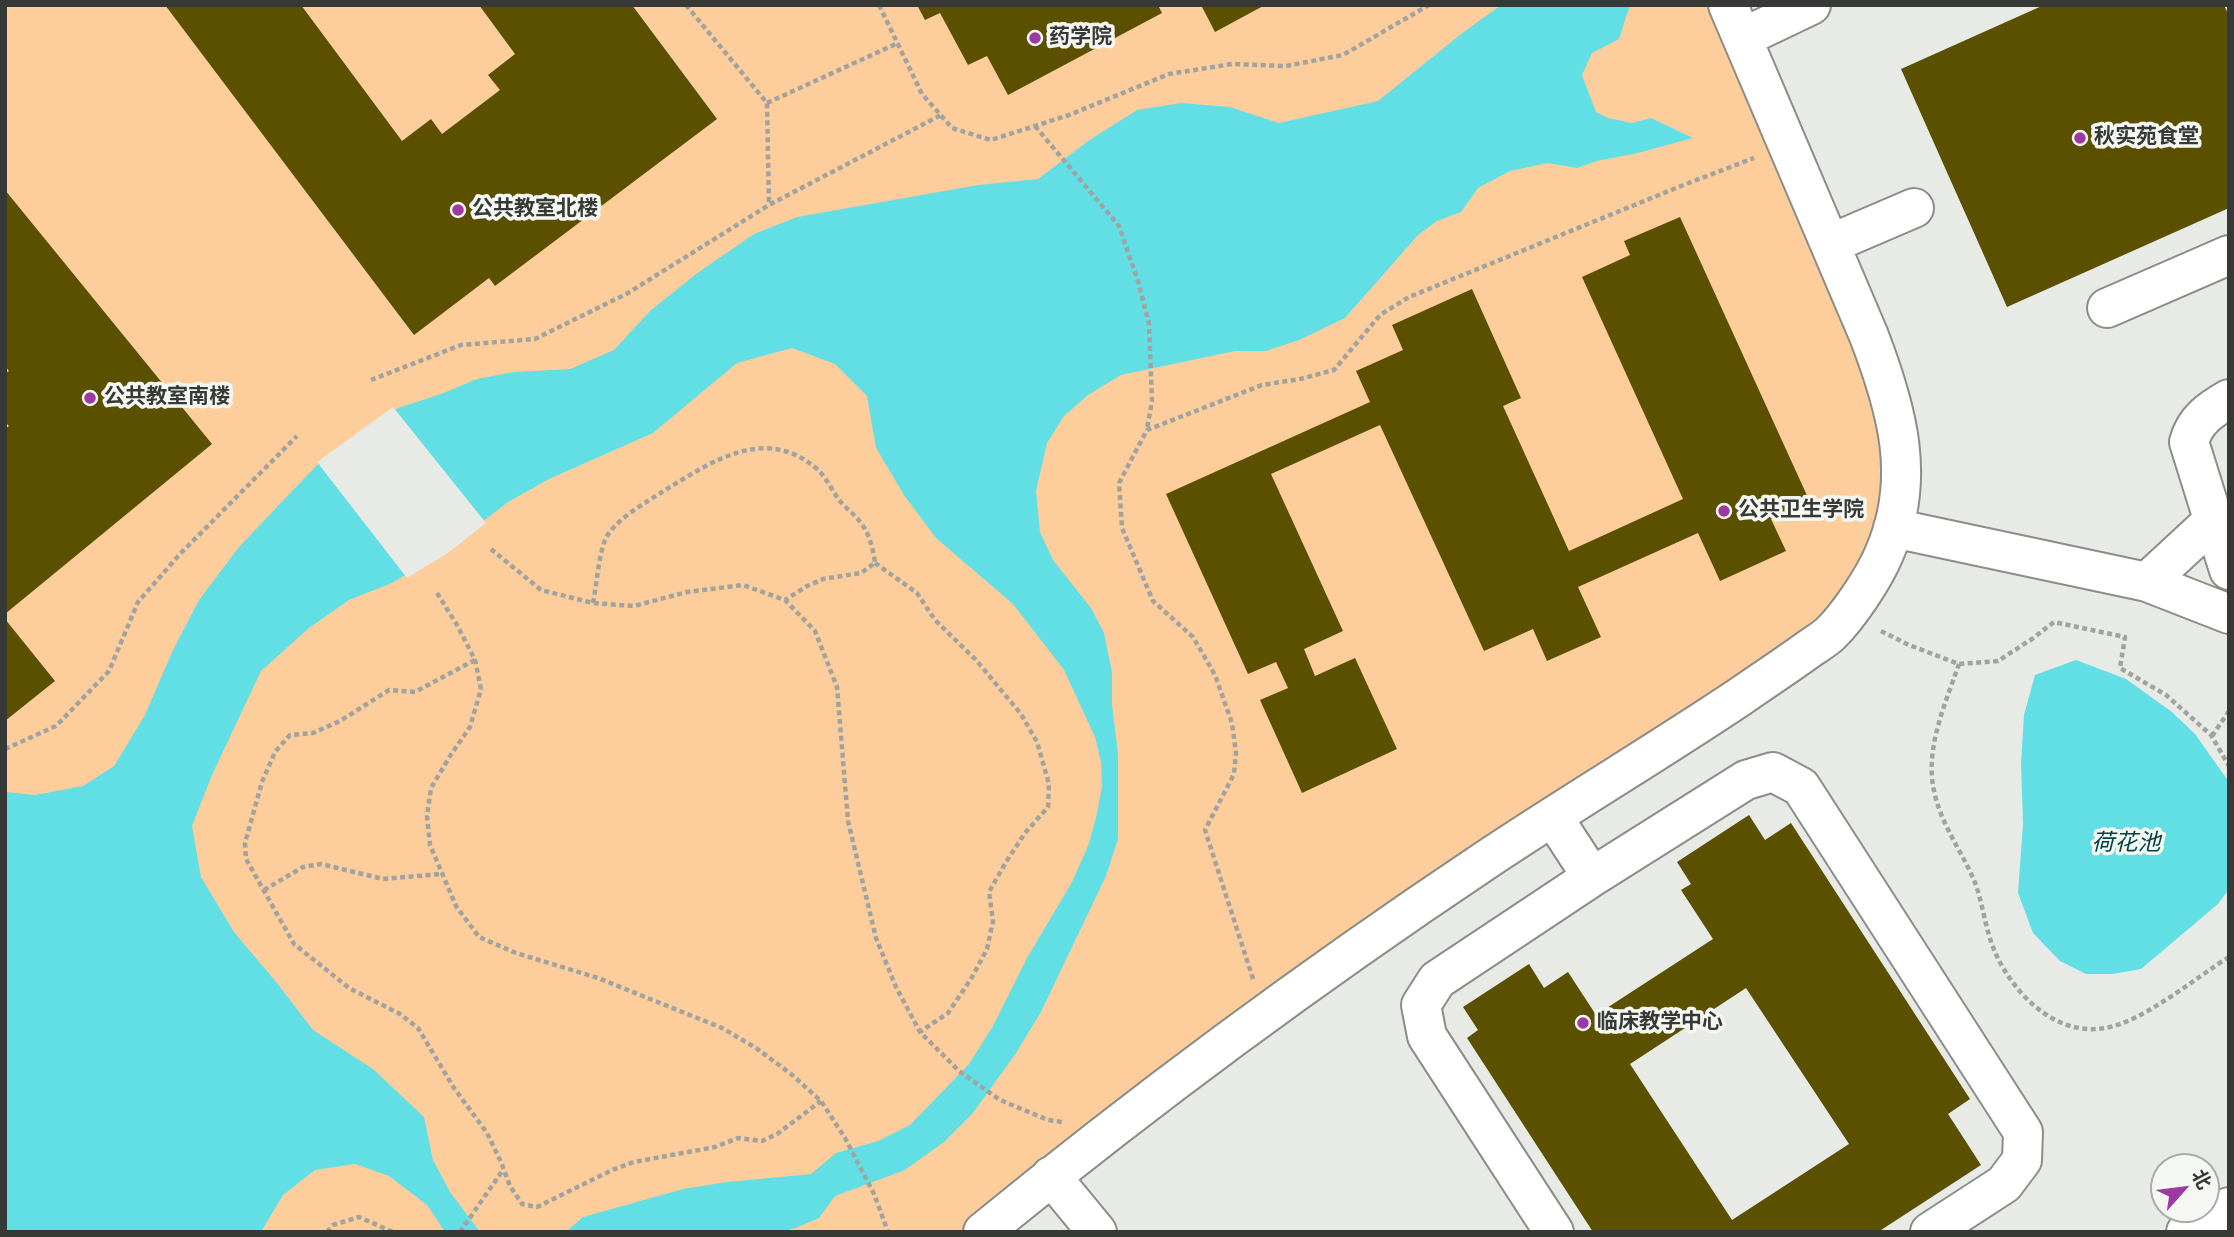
<!DOCTYPE html>
<meta charset="utf-8">
<style>
body{margin:0}
#map{position:relative;width:2234px;height:1237px;overflow:hidden;background:#e7eae5;font-family:"Titillium Web","Noto Sans SC",sans-serif}
canvas{display:block}
.frame{position:absolute;inset:0;border:7px solid #373936;pointer-events:none}
.north{position:absolute;left:2150px;top:1153px;width:70px;height:70px;box-sizing:border-box;background:#f5f8f2;border:2px solid #a9aca7;border-radius:50%;rotate:62deg;font-size:19px;font-weight:700;line-height:28px;text-align:center;color:#373936}
.north::after{content:'';display:block;margin:auto;width:24px;height:32px;background:#9d3aa1;clip-path:polygon(50% 0,100% 100%,50% 72%,0 100%)}
</style>
<div id="map">
<canvas width="2234" height="1237"></canvas>
<div class="frame"></div>
<div class="north">北</div>
</div>
<script>
const ctx = document.querySelector('canvas').getContext('2d');
ctx.lineJoin = 'round';
function paint(path, color) { ctx.fillStyle = color; ctx.fill(path, 'evenodd'); }
function trace(path, color, width, dash) { ctx.strokeStyle = color; ctx.lineWidth = width; ctx.lineCap = dash ? 'butt' : 'round'; ctx.setLineDash(dash || []); ctx.stroke(path); }
function write(font, color, halo, rows, align = 'center') {
  ctx.font = font + ' "Titillium Web","Noto Sans SC",sans-serif'; ctx.lineWidth = 7; ctx.setLineDash([]); ctx.textBaseline = 'middle'; ctx.strokeStyle = halo; ctx.fillStyle = color; for (const [text, x, y, turn = 0] of rows) {
    ctx.save(); ctx.translate(x, y); ctx.rotate((+turn || 0) * Math.PI / 180); ctx.textAlign = isNaN(turn) ? turn : align; if (halo) ctx.strokeText(text, 0, 0); ctx.fillText(text, 0, 0); ctx.restore();
  }
}
paint(new Path2D(`
 M5 5H1728L1897 427 1861 594 983 1232H5Z`), '#fecd9c');
paint(new Path2D(`
 M1501 5H1630L1619 39 1592 53 1582 75 1596 112 1608 118 1632 123 1651 118 1693 138 1638 153 1597 161 1577 168 1548 163 1510 171 1478 188 1461 212 1437 221 1418 235 1345 318 1299 340 1266 351H1235L1121 375 1088 395 1064 416 1047 443 1036 491 1040 532 1053 560 1091 608 1104 633 1112 672V705L1118 754V839L1106 876 1041 1012 1016 1053 973 1113 944 1142 905 1170 835 1196 819 1218 796 1228 781 1232H566L583 1217 683 1189 727 1182 811 1174 836 1153 878 1141 910 1125 969 1064 993 1026 1027 958 1072 882 1088 846 1096 818 1102 787 1101 762 1095 737 1064 670 1013 604 936 538 904 495 876 448 867 396 835 364 792 348 737 363 653 433 549 479 508 502 446 550 392 583 349 600 309 628 261 671 212 775 192 826 201 877 234 932 277 983 313 1030 373 1069 424 1117 433 1160 450 1192 480 1232H445L427 1205 389 1176 355 1164 315 1170 283 1195 261 1232H5V792L35 795 83 786 114 766 145 715 173 650 199 600 239 547 316 466 398 408 441 394 477 379 514 372 570 369 614 350 650 311 696 274 754 234 797 217 978 185 1038 179 1088 141 1137 110 1181 103 1230 107 1279 123 1378 101 1461 34Z
 M2076 660 2126 679 2172 712 2195 734 2229 782V889L2218 904 2141 969 2113 974H2086L2060 961 2033 933 2018 893 2023 824 2021 763 2024 715 2035 675Z`), '#62dfe5');
paint(new Path2D(`
 M393 407 486 523 448 553 407 578 317 462Z`), '#e7eae5');
paint(new Path2D(`
 M165 5H301L402 141 431 119 442 134 500 90 488 75 515 54 479 5H632L717 119 495 286 489 278 414 335Z
 M917 5H1158L1162 13 1008 95 987 56 968 65 940 13 925 20Z
 M1201 5H1265L1215 32Z
 M2044 5H2224L2229 16V208L2007 307 1901 69Z
 M5 190 212 444 5 614V429L9 426 5 422V373L9 371 5 366Z
 M1680 217 1810 502 1771 519 1786 551 1720 581 1698 533 1578 587 1601 637 1547 661 1533 629 1484 651 1380 425 1271 474 1343 631 1304 649 1315 676 1355 658 1397 749 1302 793 1260 700 1288 688 1276 662 1248 674 1166 494 1370 402 1356 371 1403 350 1392 325 1472 289 1521 398 1503 406 1569 551 1683 499 1582 277 1630 255 1624 241Z
 M5 619 55 681 5 721Z
 M1749 815 1765 840 1791 823 1970 1099 1948 1114 1981 1165 1878 1232H1593L1467 1038 1478 1030 1463 1007 1529 964 1544 988 1568 972 1596 1015 1713 939 1681 890 1691 884 1677 862ZM1746 988 1849 1144 1732 1220 1630 1064Z`), '#5b4f00');
const minor = new Path2D(`
 M1742 38 1811 5
 M1830 244 1914 208
 M2107 308 2229 255
 M2229 399C2210 410 2195 420 2189 442L2229 570
 M1893 528 2147 582 2229 614
 M2147 582 2213 521
 M1553 817 1592 877
 M1051 1176 1097 1232
 M983 1232C1143 1101 1311 977 1483 862 1568 805 1656 753 1741 696 1764 680 1787 665 1809 649 1816 644 1825 639 1831 633 1849 615 1874 578 1884 554 1917 479 1897 409 1869 336L1728 5
 M1554 1232 1427 1036 1421 1005 1437 980 1592 877 1746 780 1773 772 1801 787 2023 1132 2022 1160 2004 1184 1930 1232`);
const major = new Path2D(`
 M2186 1232 2229 1207`);
trace(minor, '#8a8d88', 42);
trace(major, '#8a8d88', 42);
trace(new Path2D(`
 M686 5 767 103 769 205
 M879 5 922 94 952 128 991 140 1069 115 1169 74 1232 64 1286 66 1343 55 1429 5
 M767 103 898 43
 M1035 126 1119 226 1138 281 1149 324 1152 401 1147 429
 M371 380 461 345 535 339 628 293 769 205 941 115
 M491 549 541 590 593 603 634 606 687 592 743 585 785 600 815 631 837 687 848 821 876 938 896 987 920 1032 959 1071 1000 1100 1048 1120 1062 1122
 M875 563 917 593 935 620 976 660 1021 714 1037 742 1049 784 1048 807 1025 833 1006 862 989 892 993 921 987 949 971 979 948 1013 920 1032
 M437 593 457 625 475 660 481 689 470 727 450 756 431 788 427 816 430 845 456 906 479 937 516 953 598 978 722 1028 756 1048 791 1074 821 1101 845 1138 874 1194 888 1232
 M593 603C597 583 598 559 605 540 613 521 645 503 662 492 711 462 765 424 817 469 826 477 832 490 839 500 846 508 855 515 861 523 870 535 873 549 875 563L861 573 823 579 807 586 785 600
 M1881 631 1909 645 1959 664 1998 661 2032 639 2054 622 2125 637 2120 668 2166 695 2211 735 2229 766
 M475 660 415 692 389 690 340 721 313 733 290 735 275 752 262 782 245 843 246 859 294 944 349 988 400 1014 418 1028 454 1088 487 1133 501 1162 510 1186 522 1204 537 1207 612 1170 634 1162 715 1147 738 1138 762 1141 777 1134 821 1101
 M1959 664C1947 699 1929 739 1932 777 1935 816 1959 846 1974 880 1983 903 1985 929 1995 952 2013 993 2055 1037 2105 1028 2143 1022 2195 978 2229 957
 M2212 736 2229 711
 M5 749 56 726 109 671 138 602 180 554 297 436
 M264 890 303 867 321 864 383 879 441 874
 M1253 979 1205 830 1234 774 1236 753 1232 723 1215 675 1193 637 1153 601 1122 528 1119 483 1147 430 1262 385 1300 379 1334 370 1380 315 1409 297 1681 186 1754 158
 M327 1232 333 1225 359 1217 393 1232
 M460 1232 503 1170`), '#a0a39f', 4.5, [5, 3.5]);
trace(minor, '#fff', 38);
trace(major, '#fff', 38);
for (const [x, y, r, color] of [
 [1035,38,7,"#9d3aa1"],
 [2080,138,7,"#9d3aa1"],
 [458,210,7,"#9d3aa1"],
 [90,398,7,"#9d3aa1"],
 [1724,511,7,"#9d3aa1"],
 [1583,1023,7,"#9d3aa1"]
]) { const dot = new Path2D(); dot.arc(x, y, r, 0, 2 * Math.PI); ctx.fillStyle = color; ctx.fill(dot); trace(dot, '#f5f8f2', 2.5); }
write('bold 21px', '#373936', '#f5f8f2', [
 ["药学院",1049,38],
 ["秋实苑食堂",2094,138],
 ["公共教室北楼",472,210],
 ["公共教室南楼",104,398],
 ["公共卫生学院",1738,511],
 ["临床教学中心",1597,1023]
], 'left');
write('italic 23px', '#034143', '#f5f8f2', [
 ["荷花池",2126,844]
]);
</script>
